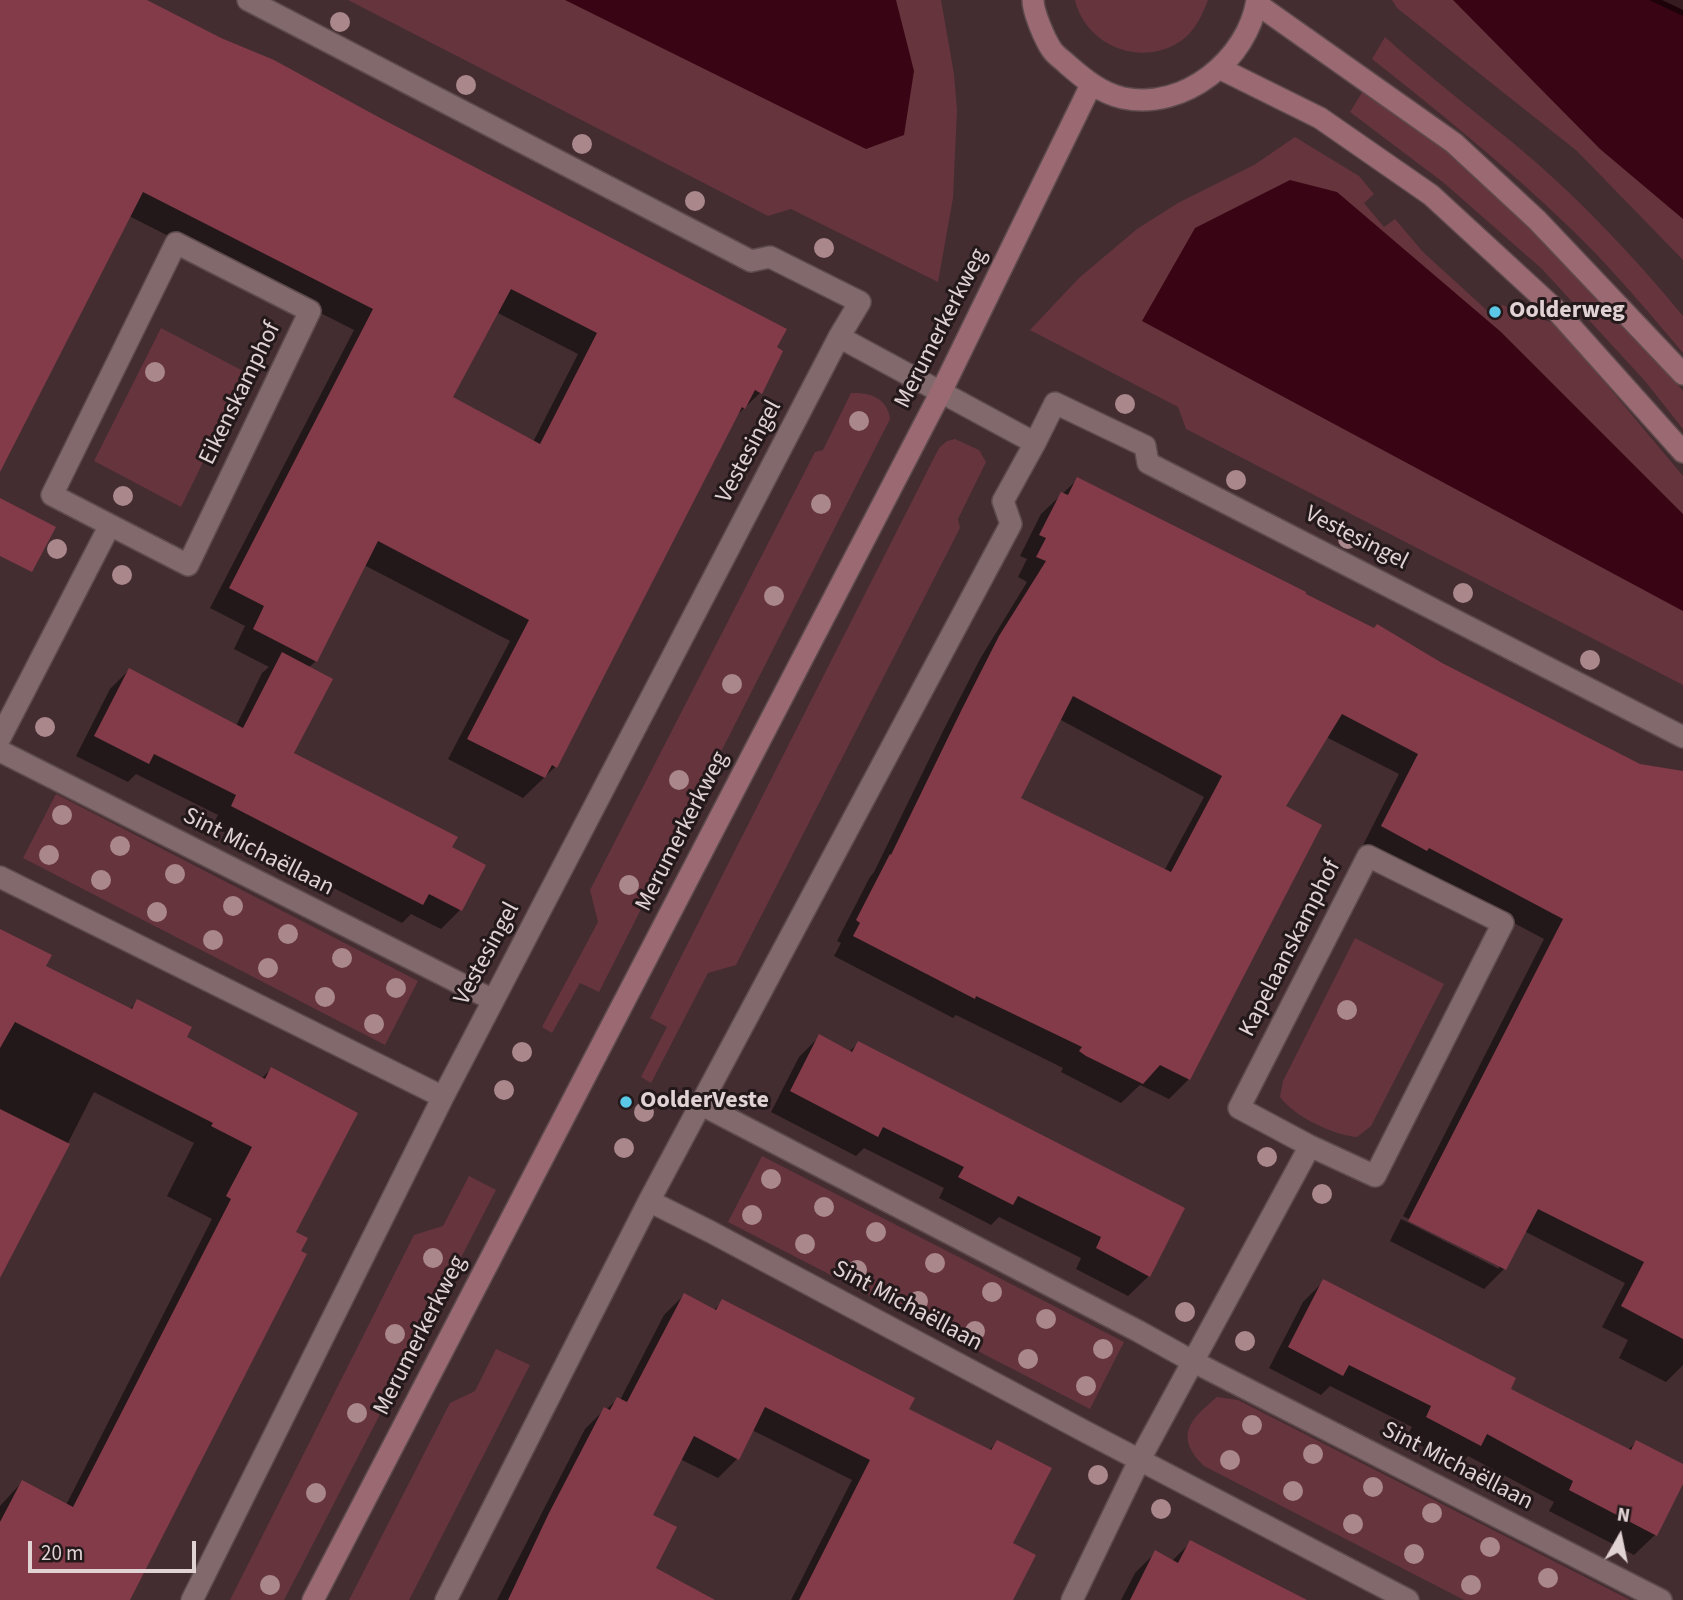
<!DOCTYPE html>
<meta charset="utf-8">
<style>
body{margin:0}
#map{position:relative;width:1683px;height:1600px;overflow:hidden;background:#432d30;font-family:"Source Sans 3",sans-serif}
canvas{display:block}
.north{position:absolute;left:1585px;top:1502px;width:70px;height:70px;-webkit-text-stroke:5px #23181a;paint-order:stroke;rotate:9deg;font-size:19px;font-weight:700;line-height:28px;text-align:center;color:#e1d2d4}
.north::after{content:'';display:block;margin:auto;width:24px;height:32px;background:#e1d2d4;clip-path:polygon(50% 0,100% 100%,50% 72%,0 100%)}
.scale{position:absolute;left:28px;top:1541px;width:168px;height:32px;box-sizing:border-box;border:4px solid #e1d2d4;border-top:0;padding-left:9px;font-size:21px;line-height:24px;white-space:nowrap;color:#e1d2d4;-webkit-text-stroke:5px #23181a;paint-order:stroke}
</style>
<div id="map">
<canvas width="1683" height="1600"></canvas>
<div class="north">N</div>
<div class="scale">20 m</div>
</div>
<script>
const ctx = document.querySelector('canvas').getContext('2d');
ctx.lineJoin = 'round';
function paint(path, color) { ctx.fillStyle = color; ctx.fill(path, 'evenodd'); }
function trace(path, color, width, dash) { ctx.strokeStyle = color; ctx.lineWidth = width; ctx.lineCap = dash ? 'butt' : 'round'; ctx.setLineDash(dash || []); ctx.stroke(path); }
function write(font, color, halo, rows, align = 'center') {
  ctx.font = font + ' "Source Sans 3",sans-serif'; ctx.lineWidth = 6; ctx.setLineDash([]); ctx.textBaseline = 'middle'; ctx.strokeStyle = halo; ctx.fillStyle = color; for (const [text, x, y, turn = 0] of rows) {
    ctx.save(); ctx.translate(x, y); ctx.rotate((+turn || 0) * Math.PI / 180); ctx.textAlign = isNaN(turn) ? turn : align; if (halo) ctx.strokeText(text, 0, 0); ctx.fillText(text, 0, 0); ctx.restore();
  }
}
paint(new Path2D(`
 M348 0H941L954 74 957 110 953 198 938 282 791 209 768 216Z
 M1075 0H1208C1203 13 1197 27 1186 37 1147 70 1086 48 1075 0Z
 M1392 0H1683V260L1577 151 1397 8Z
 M1385 37C1426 74 1469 107 1512 142 1574 193 1632 254 1683 316V353C1646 309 1609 265 1568 226 1506 166 1439 112 1372 59Z
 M1363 91 1461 162 1555 252 1665 369 1683 391V429L1645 381 1542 269 1444 183 1350 112Z
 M1295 137 1359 176 1374 194 1364 203 1384 227 1395 219 1423 252 1492 315 1502 305 1556 324 1683 476V685L1186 429 1178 407 1030 330 1079 278 1137 229 1178 203 1254 165Z
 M161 328 247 373 181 507 94 461Z
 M851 393C869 392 888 398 890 419L599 992 580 983 552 1033 542 1027 598 922 590 890 815 452 823 450Z
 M955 439 979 450 986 462 958 519 960 528 736 965 708 973 651 1083 641 1077 667 1027 650 1018 939 448 947 441Z
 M56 794 418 981 385 1045 23 858Z
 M1355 938 1444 984 1371 1126 1357 1137C1333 1135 1295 1117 1280 1097L1283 1081Z
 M762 1156 1124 1342 1090 1409 728 1222Z
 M469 1176 496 1190 284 1600H230L414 1235 443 1226Z
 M496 1349 530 1365 409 1600H349L450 1403 475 1391Z
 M1217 1397 1238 1400 1630 1600H1464L1204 1466C1174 1437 1189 1420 1217 1397Z`), '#66343d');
paint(new Path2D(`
 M565 0H896L914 71 904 135 866 149Z
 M1453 0H1662L1683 10V219L1600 149Z
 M1290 180 1337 192 1501 332 1683 514V611L1142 321 1195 228Z`), '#390514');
paint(new Path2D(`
 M0 0H143L781 352 760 393 735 417 555 767 523 798 448 759 510 641 364 565 316 661 308 668 292 754 450 848 460 910 441 929 411 914 402 923 212 826 218 815 136 774 128 782 76 756 110 689 129 670 236 726 262 673 269 667 234 649 245 626 210 608 354 330 129 216 0 469ZM496 312 578 354 533 442 451 397Z
 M1649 0H1683V16Z
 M1078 479 1639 766 1683 782V1365L1666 1382 1619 1358 1628 1340 1602 1327 1625 1283 1524 1231 1504 1269 1484 1289 1390 1241 1401 1219 1499 1269V1265L1403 1216 1544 939 1408 867 1405 870 1362 847 1399 774 1326 737 1283 806 1189 1079 1169 1099 1140 1085 1121 1103 1061 1072 1063 1068 956 1015 953 1018 834 956 841 943 837 941 870 877 874 872 943 731 980 659 1027 582 1018 577 1027 559 1020 556 1041 514ZM1059 719 1204 797 1164 871 1018 799Z
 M0 931 43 966 129 1010 138 1001 185 1038 261 1079 271 1069 294 1233 128 1600H0V1506L22 1482 66 1505 212 1219 167 1196 194 1143 94 1092 0 1276Z
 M820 1036 849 1052 858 1043 1182 1209 1149 1276 1128 1296 1076 1269 1081 1258 999 1217 991 1225 939 1198 944 1188 864 1148 856 1156 771 1112 799 1057Z
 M1324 1281 1508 1389 1628 1450 1636 1442 1683 1466V1480L1655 1535 1634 1555 1549 1511 1554 1502 1468 1456 1459 1466 1406 1438 1412 1427 1330 1386 1321 1395 1269 1368 1303 1302Z
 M684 1295 714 1310 723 1301 907 1410 988 1451 997 1442 1011 1544 1010 1600H791L852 1480 752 1430 737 1459 718 1478 680 1459 651 1515 654 1569 711 1600H497L585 1429 605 1409 606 1410 617 1399 620 1400 664 1315Z
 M1191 1542 1278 1600H1121L1135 1573 1156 1552 1172 1561Z`), '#0007');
paint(new Path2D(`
 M0 0H147L221 38 274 60 382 119 787 329 777 347 783 351 762 394 755 390 745 409 742 407 557 768 552 765 545 778 467 739 529 620 378 541 317 662 253 629 264 606 229 588 373 309 143 192 0 472ZM511 289 597 333 540 444 453 397Z
 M1077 477 1306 592V594L1374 628 1377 624 1442 663 1640 764 1683 771V1339L1621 1306 1644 1262 1538 1209 1506 1270 1408 1221 1563 919 1429 848 1427 851 1381 826 1418 754 1342 714 1286 806 1322 825 1190 1080 1160 1065 1143 1084 1086 1056 1079 1051 1082 1047 976 996 975 999 853 936 860 923 856 920 890 854 891 855 962 709 999 636 1046 561 1036 557 1046 538 1039 535 1061 492 1068 495ZM1073 696 1222 776 1171 872 1021 798Z
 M0 498 56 527 32 572 0 556Z
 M282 652 333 679 294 753 458 837 452 847 486 865 462 911 429 894 423 905 231 806 236 795 154 754 149 764 94 736 129 668 243 728Z
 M0 929 52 955 46 966 132 1009 137 999 192 1027 187 1037 265 1079 271 1067 358 1113 296 1232 308 1238 301 1251 307 1254 130 1600H0V1522L22 1480 73 1507 231 1199 226 1196 252 1147 211 1126 213 1123 15 1022 0 1048Z
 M819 1034 852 1052 858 1041 1185 1208 1150 1277 1096 1248 1101 1237 1018 1196 1013 1205 958 1177 964 1167 883 1127 878 1137 790 1091Z
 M0 1109 70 1144 0 1278Z
 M1323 1279 1516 1378 1511 1389 1631 1450 1636 1440 1683 1464V1484L1657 1536 1569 1490 1573 1481 1487 1434 1481 1446 1426 1417 1431 1406 1349 1365 1343 1376 1288 1347Z
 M684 1293 716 1310 722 1299 915 1398 909 1409 991 1450 997 1440 1052 1468 1013 1543 1036 1555 1013 1600H799L870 1460 765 1407 739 1460 694 1436 653 1515 677 1527 656 1568 715 1600H508L549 1513 604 1407 610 1410 617 1397 627 1402Z
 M1190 1540 1307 1600H1130L1155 1550 1178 1563Z`), '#833b49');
const street = new Path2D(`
 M839 337 1035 443 1055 403 1145 446 1148 463 1683 737
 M0 738 110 525 188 565 310 311 176 243 52 495 110 525
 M0 751 493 1000
 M0 877 443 1097
 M702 1105 1138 1331 1192 1361 1661 1600
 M649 1201 711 1232 1086 1432 1408 1600
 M192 1600 443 1097 839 337 860 302 770 257 751 261 248 0
 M446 1600 649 1201 1011 524 1003 501 1035 443
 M1072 1600 1140 1459 1310 1146 1375 1176 1503 923 1368 856 1239 1108 1310 1146`);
const secondary = new Path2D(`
 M1033 0C1033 12 1045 40 1052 50 1056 56 1063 60 1068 65 1084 79 1101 93 1123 98 1184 111 1248 59 1257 0
 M1257 4 1454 143 1537 220 1683 374
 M1221 69 1320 118 1431 195 1556 310 1683 452
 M313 1600 941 392 1091 85`);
trace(street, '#5d4a4d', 24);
trace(secondary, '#5d4a4d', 24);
trace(street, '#82696c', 21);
trace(secondary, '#9a6971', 21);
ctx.fillStyle = '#aa878b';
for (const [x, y] of [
 [340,22],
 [466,85],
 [582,144],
 [695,201],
 [824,248],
 [155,372],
 [1125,404],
 [859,421],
 [1236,480],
 [123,496],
 [821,504],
 [1348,539],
 [57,549],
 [122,575],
 [1463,593],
 [774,596],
 [1590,660],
 [732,684],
 [45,727],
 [679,780],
 [62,815],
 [120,846],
 [49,855],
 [175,874],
 [101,880],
 [629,885],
 [233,906],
 [157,912],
 [288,934],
 [213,940],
 [342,958],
 [268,968],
 [396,988],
 [325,997],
 [1347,1010],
 [374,1024],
 [522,1052],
 [504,1090],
 [644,1112],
 [624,1148],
 [1267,1157],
 [771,1179],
 [1322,1194],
 [824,1207],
 [752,1215],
 [876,1232],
 [805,1244],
 [433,1258],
 [935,1263],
 [857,1270],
 [992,1292],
 [918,1301],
 [1185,1312],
 [1046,1319],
 [975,1331],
 [395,1334],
 [1245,1341],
 [1103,1349],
 [1028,1359],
 [1086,1386],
 [357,1413],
 [1252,1425],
 [1313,1454],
 [1230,1460],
 [1098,1475],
 [1373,1487],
 [1293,1491],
 [316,1493],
 [1161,1509],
 [1432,1513],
 [1353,1524],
 [1490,1547],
 [1414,1554],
 [1548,1578],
 [270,1585],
 [1471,1585]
]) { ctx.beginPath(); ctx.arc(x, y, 10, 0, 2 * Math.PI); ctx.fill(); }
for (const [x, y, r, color] of [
 [1495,312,7,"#5bc8e7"],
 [626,1102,7,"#5bc8e7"]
]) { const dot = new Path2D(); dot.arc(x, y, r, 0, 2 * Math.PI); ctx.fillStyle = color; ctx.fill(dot); trace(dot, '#23181a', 2.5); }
write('bold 24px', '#e1d2d4', '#23181a', [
 ["Oolderweg",1509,312],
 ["OolderVeste",640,1102]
], 'left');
write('24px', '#e1d2d4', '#23181a', [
 ["Merumerkerkweg",942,329,-63],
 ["Eikenskamphof",241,394,-64],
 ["Vestesingel",750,452,-62],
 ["Vestesingel",1356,539,27],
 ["Merumerkerkweg",683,832,-63],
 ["Sint Michaëllaan",258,853,27],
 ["Kapelaanskamphof",1291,949,-63],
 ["Vestesingel",488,954,-62],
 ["Sint Michaëllaan",907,1307,28],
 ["Merumerkerkweg",421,1336,-63],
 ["Sint Michaëllaan",1457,1467,27]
]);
</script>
